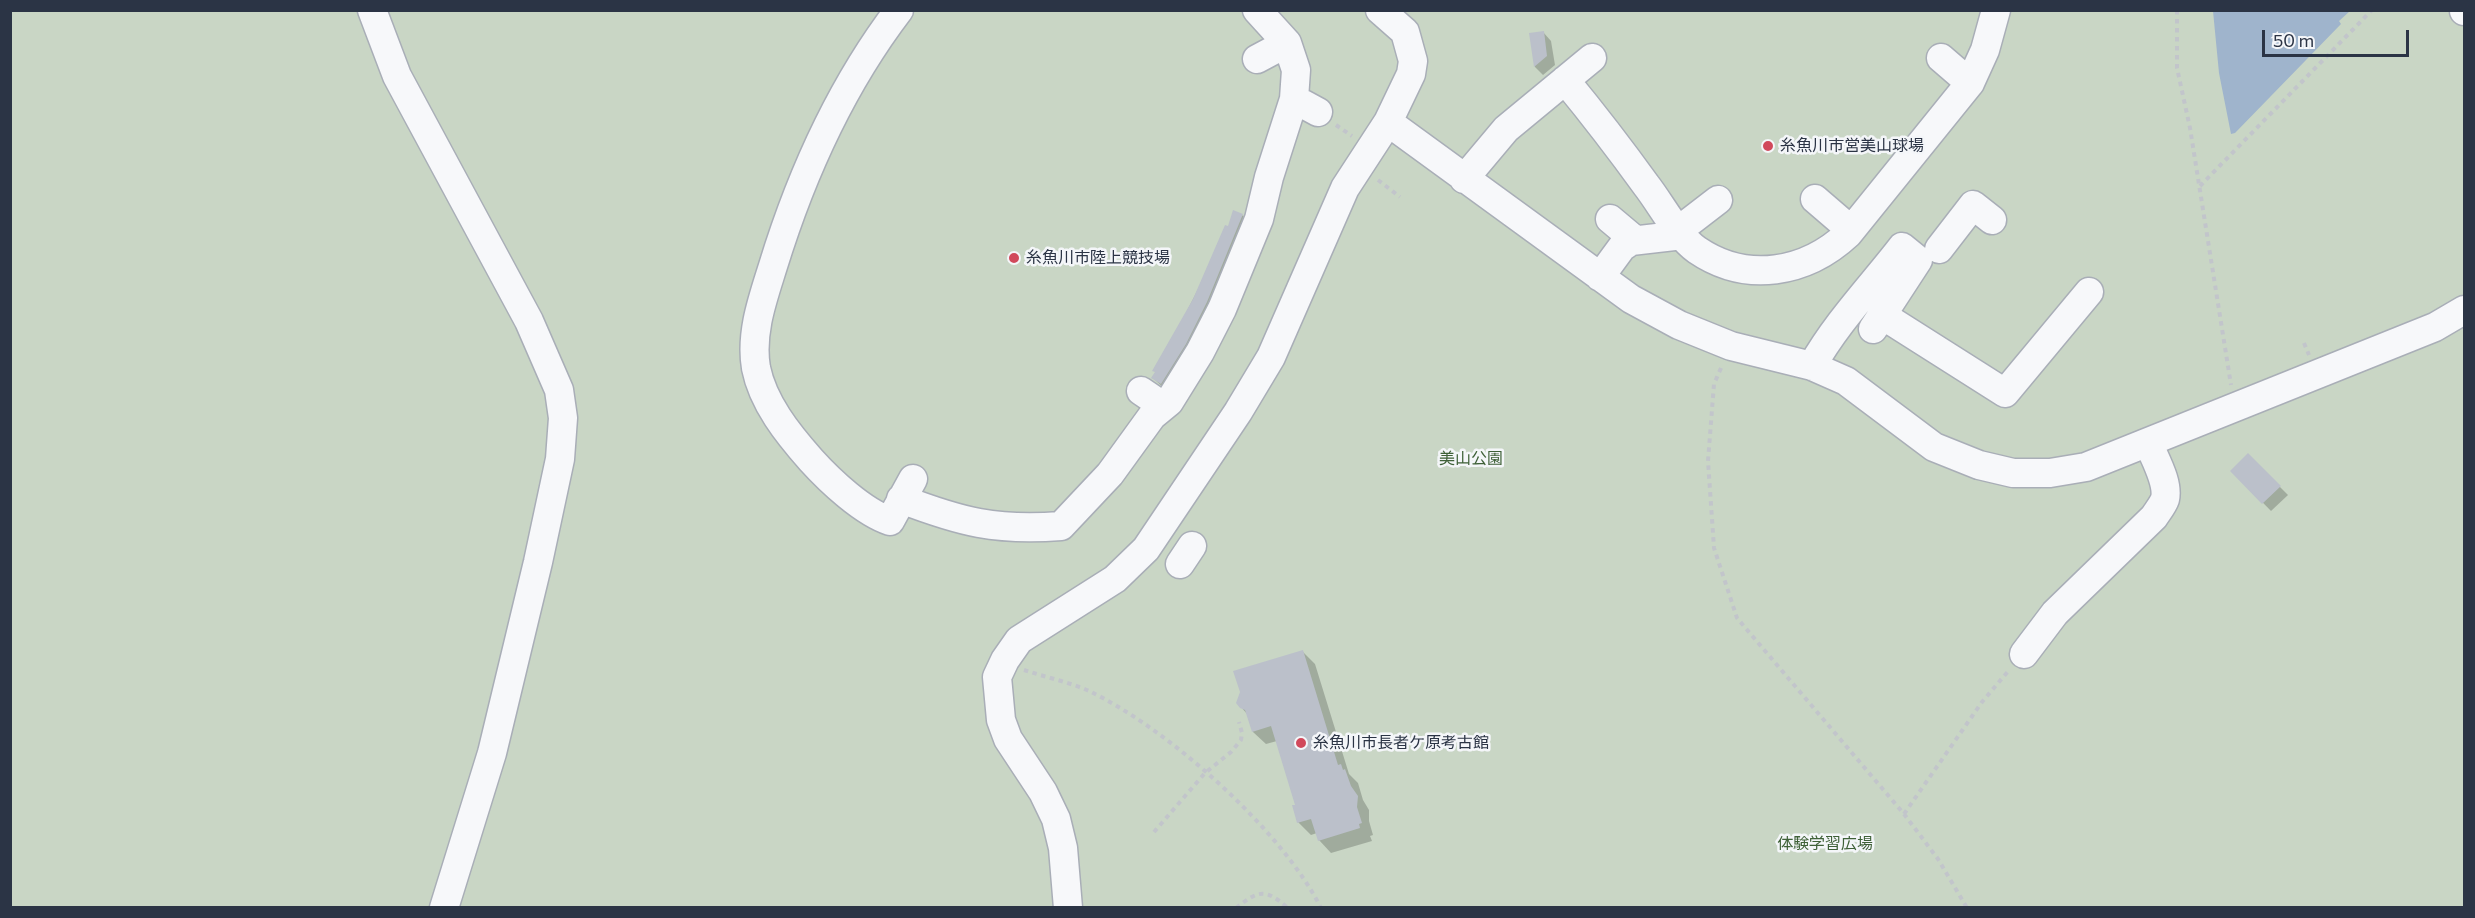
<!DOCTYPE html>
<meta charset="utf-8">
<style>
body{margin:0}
#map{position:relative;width:2475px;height:918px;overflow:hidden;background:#e4e7ec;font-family:Commissioner,sans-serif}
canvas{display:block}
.frame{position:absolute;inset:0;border:12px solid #2b3445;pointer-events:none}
.scale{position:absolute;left:2262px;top:30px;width:147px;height:27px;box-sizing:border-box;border:3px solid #2b3445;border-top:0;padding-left:8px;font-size:18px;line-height:21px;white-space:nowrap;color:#2b3445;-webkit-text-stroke:4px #f4f6f9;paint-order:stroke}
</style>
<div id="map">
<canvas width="2475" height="918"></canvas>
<div class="frame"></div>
<div class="scale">50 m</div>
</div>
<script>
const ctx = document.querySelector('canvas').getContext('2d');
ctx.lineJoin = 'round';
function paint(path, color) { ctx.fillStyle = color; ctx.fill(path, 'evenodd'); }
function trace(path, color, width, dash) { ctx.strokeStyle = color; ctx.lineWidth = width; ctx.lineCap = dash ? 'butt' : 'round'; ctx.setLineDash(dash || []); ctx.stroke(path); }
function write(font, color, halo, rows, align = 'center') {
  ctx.font = font + ' Commissioner,"Noto Sans JP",sans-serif'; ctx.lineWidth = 5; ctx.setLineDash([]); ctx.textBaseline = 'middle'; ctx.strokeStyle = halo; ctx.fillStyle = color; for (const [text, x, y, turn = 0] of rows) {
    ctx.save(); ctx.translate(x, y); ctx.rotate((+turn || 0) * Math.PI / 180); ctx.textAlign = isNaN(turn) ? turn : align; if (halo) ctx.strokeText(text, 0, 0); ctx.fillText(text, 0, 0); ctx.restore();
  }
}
paint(new Path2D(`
 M10 11H2464V907H11Z`), '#c9d6c5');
paint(new Path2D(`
 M2213 11V10L2350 11 2339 21 2341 24 2235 133 2231 134 2219 73Z`), '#9fb4cc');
paint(new Path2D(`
 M1543 32 1551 41 1555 65 1543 75 1535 67 1531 34Z
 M1242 215 1255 228 1166 390 1153 378 1229 228Z
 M2248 455 2288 495 2271 511 2232 471Z
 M1303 652 1315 664 1349 774 1358 783 1363 800 1369 810V821L1373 835 1370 836 1372 841 1331 853 1319 840 1317 833 1311 835 1298 822 1296 806 1277 741 1266 744 1253 732 1248 715 1241 707Z`), '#0003');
paint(new Path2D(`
 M1544 31 1547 56 1534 67 1529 33Z
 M1233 210 1243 214 1207 302 1186 344 1161 384 1151 378 1155 372 1152 371 1193 299 1225 225 1228 226Z
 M2248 453 2281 486 2262 504 2230 471Z
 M1303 650 1338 765 1341 764 1343 770 1345 769 1351 786 1358 796 1357 807 1362 823 1359 824 1360 828 1318 841 1311 819 1297 823 1292 805H1295L1271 726 1252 732 1245 710 1240 708 1236 703 1240 692 1233 671Z`), '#bbc0ca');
const minor = new Path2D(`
 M372 10 397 76 529 321 559 390 563 418 560 459 538 562 492 753 444 908
 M899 10C841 86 801 175 773 266 763 298 750 333 756 368 763 403 788 434 811 460 830 481 863 512 890 521L913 479
 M2464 10V11
 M1941 58 1970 83
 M1257 59 1287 43
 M1565 80C1593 114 1620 149 1646 185 1661 204 1678 237 1697 250 1747 284 1806 273 1848 234L1970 83 1985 50 1996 10
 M1294 99 1318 112
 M1388 122 1631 299 1679 325 1731 346 1812 366 1846 381 1934 447 1979 465 2013 473H2050L2086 467 2435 327 2464 310
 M1464 179 1506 129 1592 58
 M1815 199 1851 230
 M1610 219 1635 240
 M1679 230 1718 200
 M1939 249 1973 205 1992 220
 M1600 277 1622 247 1631 241 1683 235
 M1882 315 2005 393 2089 292
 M1812 366C1837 322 1871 287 1902 247L1918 260 1873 329
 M1141 391 1163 406
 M901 499C961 522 996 531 1061 526L1110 474 1152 416 1169 402 1200 352 1222 309 1259 219 1269 177 1294 99 1296 70 1287 43 1257 10
 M1180 564 1192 546
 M2024 654 2055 613 2154 517C2157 512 2163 505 2165 499 2169 482 2154 458 2148 442
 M1068 908 1063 848 1056 819 1043 792 1008 739 1001 720 997 677 1005 660 1019 640 1115 579 1146 549 1238 412 1271 357 1345 188 1388 122 1411 74 1413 61 1405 32 1380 10`);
trace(minor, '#a9aeb7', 31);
trace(new Path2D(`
 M2177 10V68L2190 128 2231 385
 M1336 125 1352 136
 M1378 180 1400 197
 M2200 186 2372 10
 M2304 343 2309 355
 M1721 368 1714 384 1708 461 1714 548 1737 618 1904 814 1938 859 1967 908
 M1024 670C1045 677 1069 682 1089 691 1167 728 1282 830 1321 908
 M1904 814 1982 702 2010 669
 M1154 832 1205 773 1231 752 1241 740 1242 733 1239 722
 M1236 908C1259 890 1265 888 1288 908`), '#c2c5cb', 4, [4.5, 4.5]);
trace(minor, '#f7f8fa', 28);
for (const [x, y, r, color] of [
 [1768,146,6,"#d1495b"],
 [1014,258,6,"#d1495b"],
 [1301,743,6,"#d1495b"]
]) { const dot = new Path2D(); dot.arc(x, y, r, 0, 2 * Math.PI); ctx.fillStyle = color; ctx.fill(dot); trace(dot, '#f4f6f9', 2); }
write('16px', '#2b3445', '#f4f6f9', [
 ["糸魚川市営美山球場",1780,146],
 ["糸魚川市陸上競技場",1026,258],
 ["糸魚川市長者ケ原考古館",1313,743]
], 'left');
write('16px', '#3f6138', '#f4f6f9', [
 ["美山公園",1471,459],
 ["体験学習広場",1825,844]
]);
</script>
